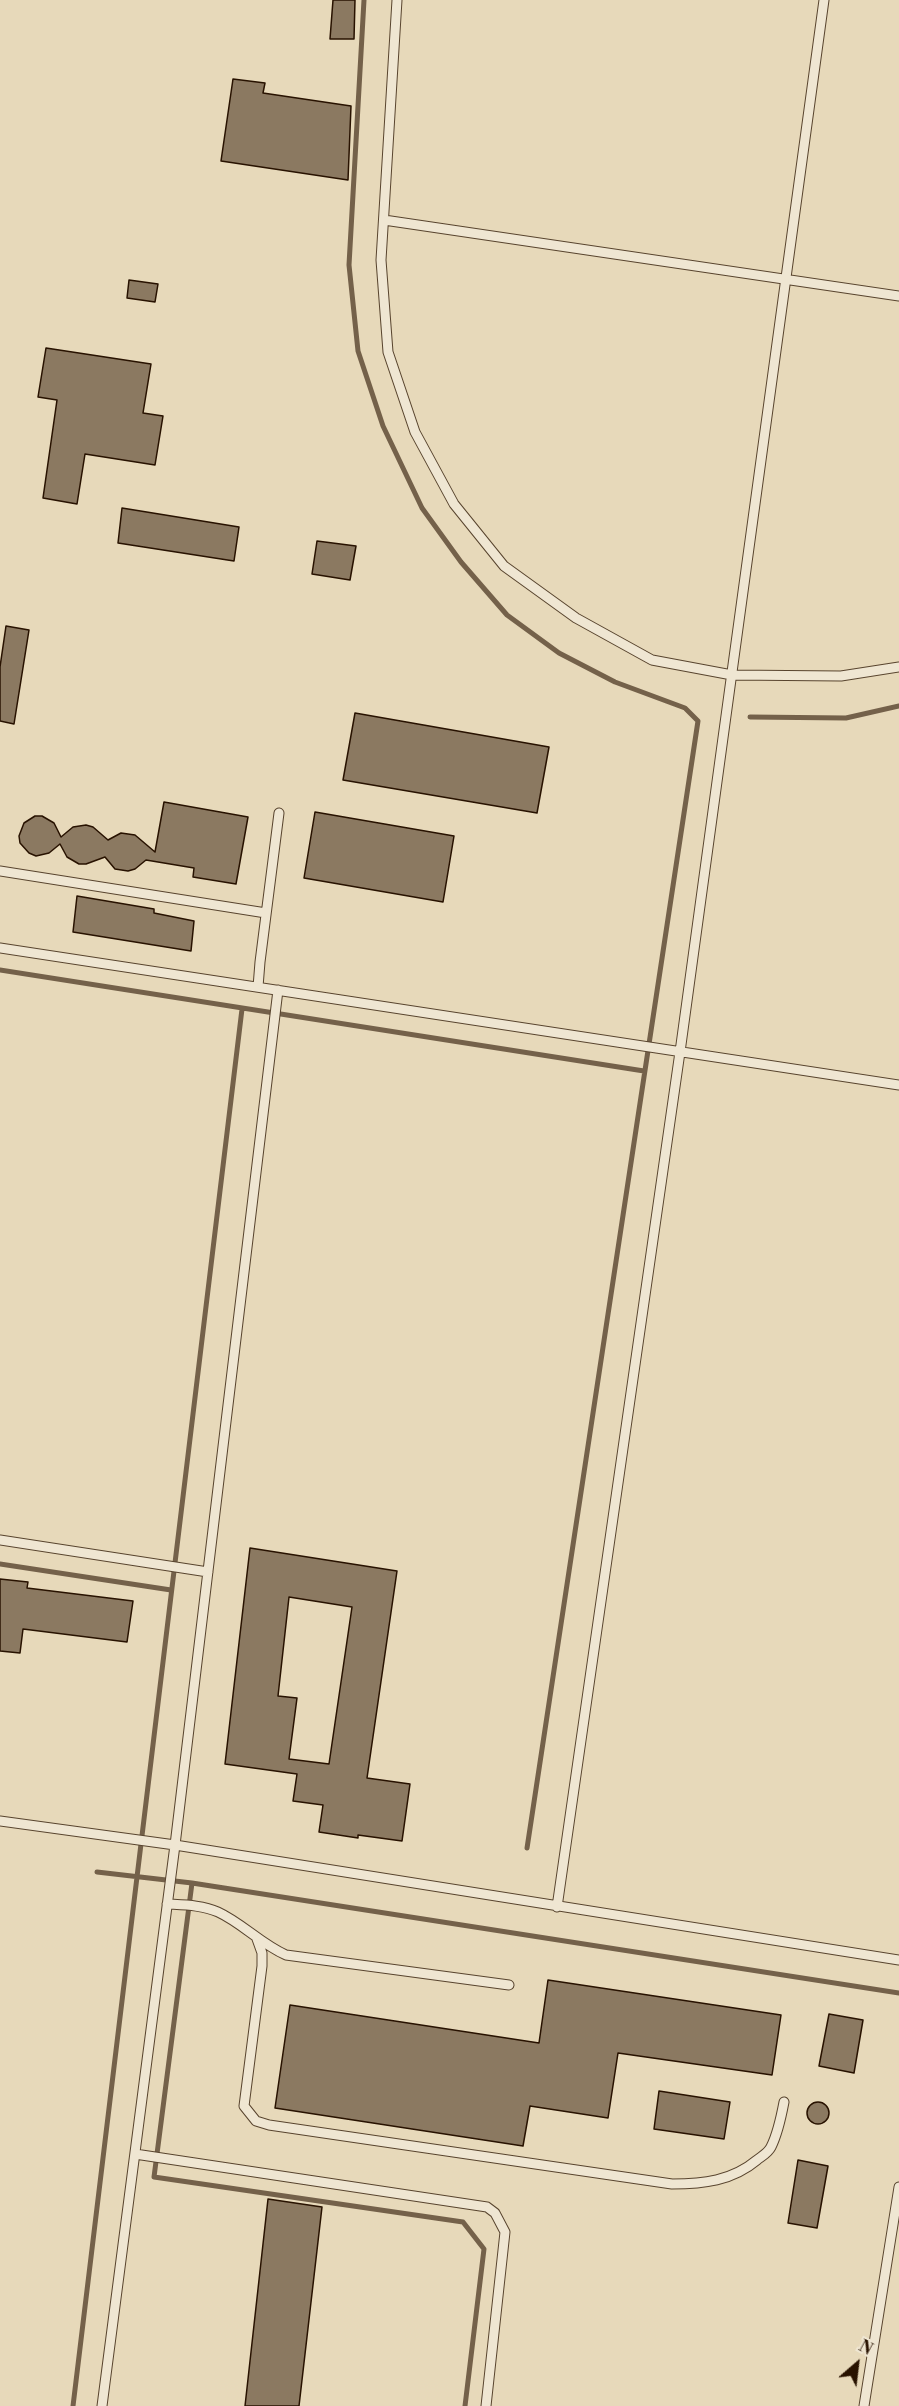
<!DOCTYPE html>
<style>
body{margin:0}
#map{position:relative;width:899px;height:2406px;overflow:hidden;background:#e7d9ba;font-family:"Libre Bodoni",serif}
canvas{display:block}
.north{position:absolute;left:827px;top:2334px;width:60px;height:60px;-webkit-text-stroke:4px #efe6d2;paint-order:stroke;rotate:28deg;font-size:16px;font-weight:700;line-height:24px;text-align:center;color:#281200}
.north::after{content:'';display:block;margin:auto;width:21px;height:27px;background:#281200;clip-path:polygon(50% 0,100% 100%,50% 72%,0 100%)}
</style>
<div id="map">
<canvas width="899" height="2406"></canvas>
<div class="north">N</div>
</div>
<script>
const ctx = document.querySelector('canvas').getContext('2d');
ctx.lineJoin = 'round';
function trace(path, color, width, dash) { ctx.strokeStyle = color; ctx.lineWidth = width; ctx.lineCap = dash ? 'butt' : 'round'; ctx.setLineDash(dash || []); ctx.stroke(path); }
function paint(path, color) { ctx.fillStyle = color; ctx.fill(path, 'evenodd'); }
trace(new Path2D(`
 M364 0 349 265 358 351 383 426 422 508 461 562 507 615 559 653 615 682 685 708 698 721 527 1848
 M750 717 846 718 899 706
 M0 970 644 1071
 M0 1564 171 1590
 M97 1872 192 1883 899 1993
 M192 1883 154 2177 463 2222 484 2249 465 2406
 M73 2406 242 1009`), '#74614a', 5);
const building = new Path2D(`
 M333 0H355L354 39H330Z
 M233 79 265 83 263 93 351 106 348 180 221 161Z
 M129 280 158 284 155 302 127 298Z
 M46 348 151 364 143 413 163 416 155 465 85 454 77 504 43 498 57 400 38 397Z
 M122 508 239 527 234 561 118 543Z
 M317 541 356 546 350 580 312 574Z
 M6 626 29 630 14 724 0 721V667Z
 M355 713 549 747 537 813 343 780Z
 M164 802 248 817 236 884 193 877 194 868 146 860 135 869 128 871 115 869 105 857 86 864H79L67 857 60 844 49 853 36 856 29 853 20 843 19 836 24 823 35 816H42L54 823 61 837 73 827 86 825 93 827 108 840 121 833 135 835 155 852Z
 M315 812 454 836 443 902 304 878Z
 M77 896 154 909V913L194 921 191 951 73 932Z
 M250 1548 397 1571 367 1778 410 1784 402 1841 358 1835V1838L319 1832 323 1805 293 1801 297 1774 225 1764ZM289 1597 352 1607 329 1764 289 1759 297 1698 278 1696Z
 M0 1579 28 1582 27 1588 133 1601 127 1642 23 1629 20 1653 0 1651Z
 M548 1980 781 2015 772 2075 618 2053 608 2118 530 2106 523 2146 275 2108 290 2005 539 2043Z
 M829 2014 863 2020 854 2073 819 2066Z
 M659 2091 730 2102 724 2139 654 2129Z
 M807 2113a11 11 0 1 1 22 0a11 11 0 1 1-22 0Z
 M798 2160 828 2166 817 2228 788 2223Z
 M268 2199 322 2207 299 2406H245Z`);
paint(building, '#8b7961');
trace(building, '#281200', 1.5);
const lane = new Path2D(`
 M397 0 381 260 388 352 415 432 454 504 504 566 576 618 652 660 732 675 841 676 899 667
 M384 220 899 296
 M0 871 266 913
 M0 948 899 1085
 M258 987 260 962 279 813
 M0 1540 208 1572
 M0 1821 175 1845 899 1960
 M167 1904C184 1905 202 1905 218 1912 242 1923 261 1944 286 1955L509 1985
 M557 1907 680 1052 824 0
 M257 1939 262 1953V1966L244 2106 256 2121 269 2125 672 2184C703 2184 732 2181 757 2160 762 2156 768 2153 771 2147 778 2133 781 2118 784 2102
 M135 2154 487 2207 495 2213 505 2232 486 2406
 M102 2406 175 1845 278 990
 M864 2406 899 2187`);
trace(lane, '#58442e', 11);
trace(lane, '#efe6d2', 9);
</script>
